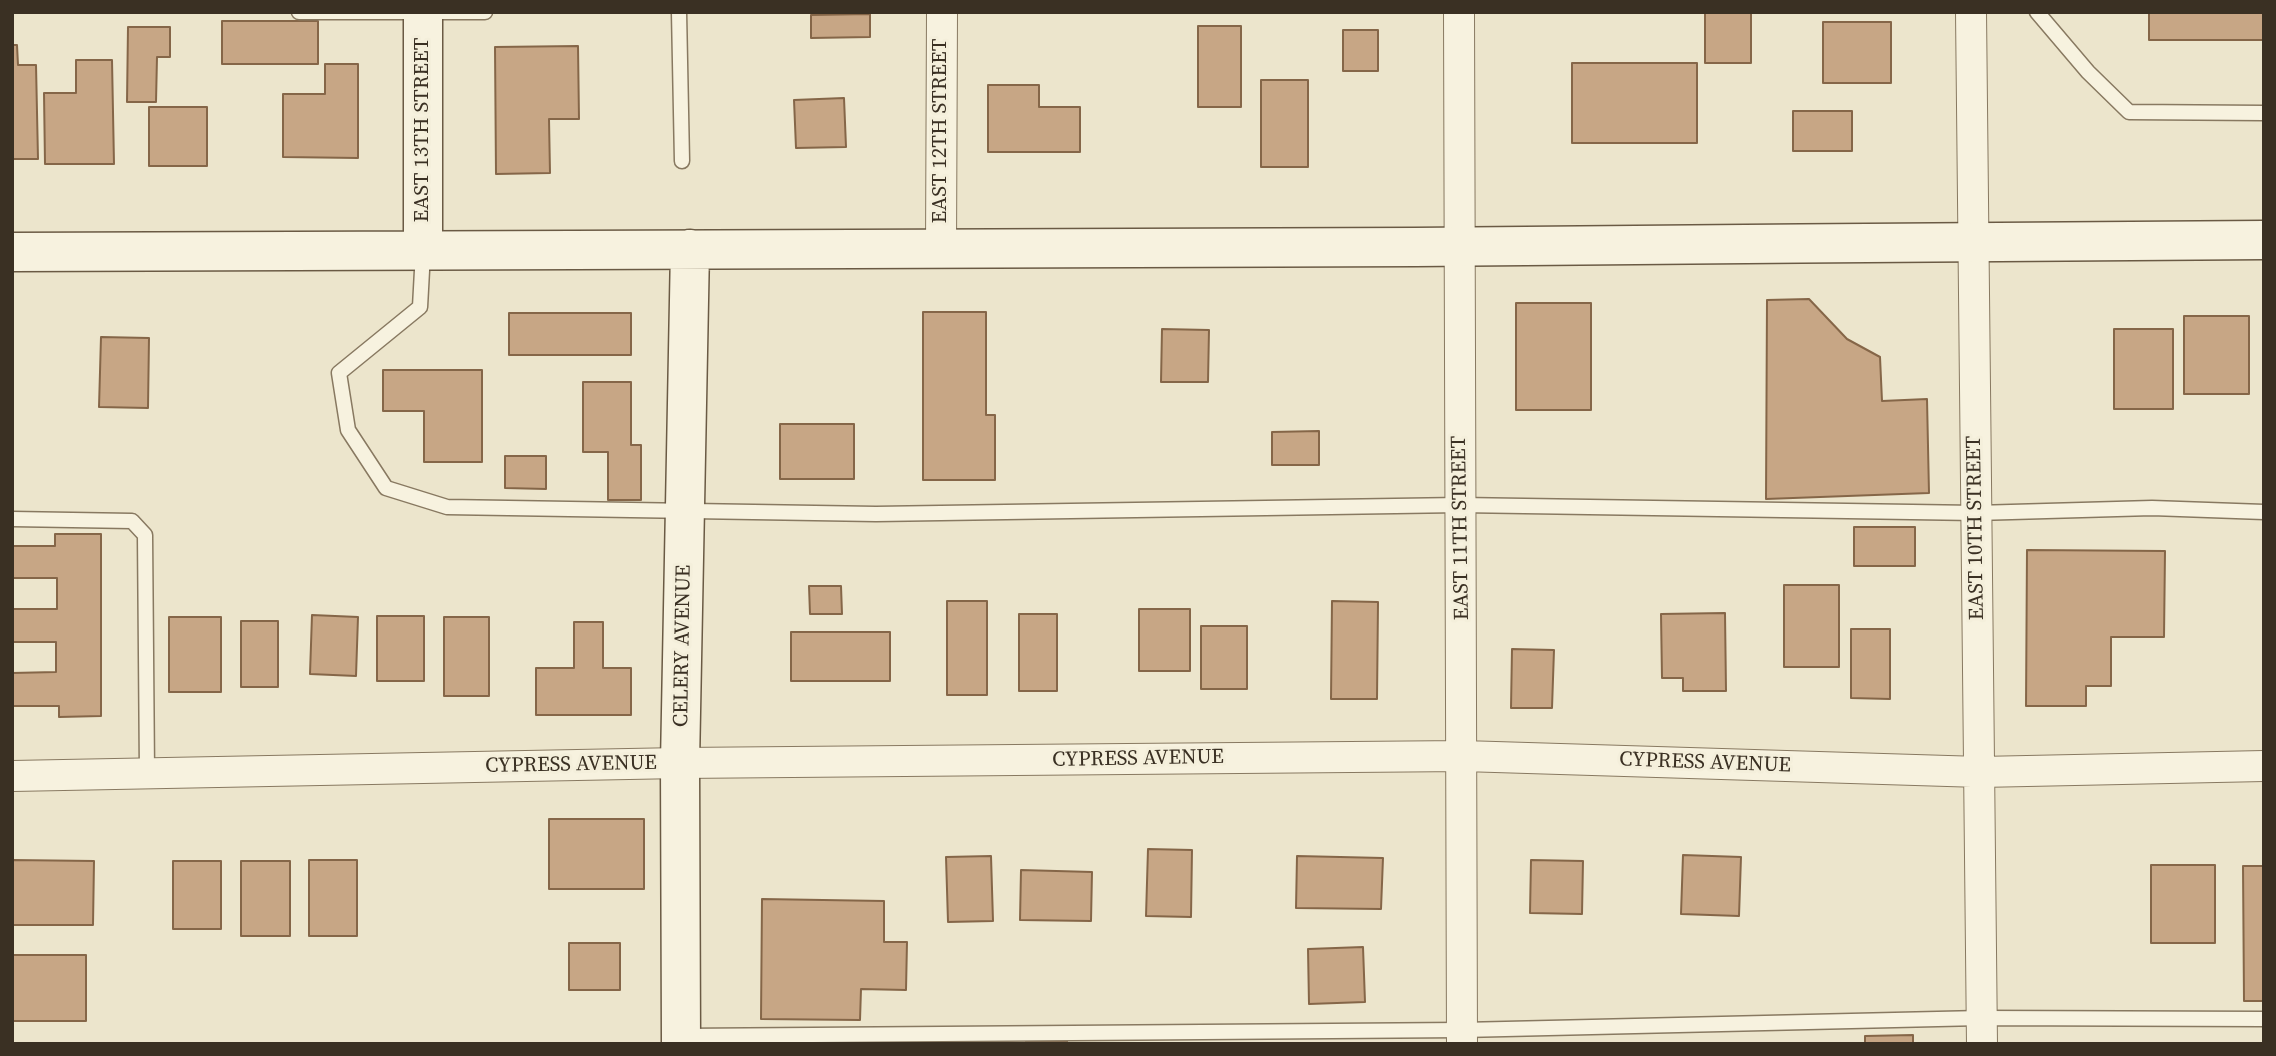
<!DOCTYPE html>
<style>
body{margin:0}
#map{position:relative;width:2276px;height:1056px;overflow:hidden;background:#ece5cc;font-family:"Source Serif 4",serif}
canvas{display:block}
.frame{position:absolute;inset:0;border:14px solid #3a3023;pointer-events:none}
</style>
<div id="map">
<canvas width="2276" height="1056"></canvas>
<div class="frame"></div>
</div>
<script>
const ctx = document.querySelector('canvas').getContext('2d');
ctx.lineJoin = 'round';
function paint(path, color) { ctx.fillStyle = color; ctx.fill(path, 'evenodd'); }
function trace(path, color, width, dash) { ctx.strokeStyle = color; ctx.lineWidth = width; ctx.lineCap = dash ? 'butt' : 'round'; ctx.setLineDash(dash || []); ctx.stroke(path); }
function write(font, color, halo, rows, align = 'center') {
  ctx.font = font + ' "Source Serif 4",serif'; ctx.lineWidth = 6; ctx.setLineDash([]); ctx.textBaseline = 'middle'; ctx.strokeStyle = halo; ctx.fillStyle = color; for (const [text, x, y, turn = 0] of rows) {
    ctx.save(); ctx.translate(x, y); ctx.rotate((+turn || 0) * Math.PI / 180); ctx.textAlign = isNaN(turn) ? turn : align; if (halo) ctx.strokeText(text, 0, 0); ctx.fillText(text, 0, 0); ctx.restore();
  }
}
const building = new Path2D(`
 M1705 12H1751V63H1705Z
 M2149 12H2264V40H2149Z
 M870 14V37L811 38V15Z
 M222 21H318V64H222Z
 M1823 22H1891V83H1823Z
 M1198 26H1241V107H1198Z
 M128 27H170V57H157L156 102H127Z
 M1343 30H1378V71H1343Z
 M12 45H17L18 65H36L38 159H12Z
 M578 46 579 119H549L550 173 496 174 495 47Z
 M76 60H112L114 164H45L44 93H76Z
 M1572 63H1697V143H1572Z
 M325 64H358V158L283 157V94H325Z
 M1261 80H1308V167H1261Z
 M988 85H1039V107H1080V152H988Z
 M844 98 846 147 796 148 794 100Z
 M149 107H207V166H149Z
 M1793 111H1852V151H1793Z
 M1809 299 1847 339 1880 357 1882 401 1927 399 1929 493 1766 499 1767 300Z
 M1516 303H1591V410H1516Z
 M923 312H986V415H995V480H923Z
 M509 313H631V355H509Z
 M2184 316H2249V394H2184Z
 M1162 329 1209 330 1208 382H1161Z
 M2114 329H2173V409H2114Z
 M101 337 149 338 148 408 99 407Z
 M383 370H482V462H424V411H383Z
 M583 382H631V445H641V500H608V452H583Z
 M780 424H854V479H780Z
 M1319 431V465H1272V432Z
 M505 456H546V489L505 488Z
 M1854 527H1915V566H1854Z
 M55 534H101V716L59 717V706H12V673L56 672V642H12V609H57V578H12V546H55Z
 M2027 550 2165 551 2164 637H2111V686H2086V706H2026Z
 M1784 585H1839V667H1784Z
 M809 586H841L842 614H810Z
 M947 601H987V695H947Z
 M1332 601 1378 602 1377 699H1331Z
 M1139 609H1190V671H1139Z
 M1725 613 1726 691H1683V678H1662L1661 614Z
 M1019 614H1057V691H1019Z
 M312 615 358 617 356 676 310 674Z
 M377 616H424V681H377Z
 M169 617H221V692H169Z
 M444 617H489V696H444Z
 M241 621H278V687H241Z
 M574 622H603V668H631V715H536V668H574Z
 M1201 626H1247V689H1201Z
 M1851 629H1890V699L1851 698Z
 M791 632H890V681H791Z
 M1512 649 1554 650 1552 708H1511Z
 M549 819H644V889H549Z
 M1148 849 1192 850 1191 917 1146 916Z
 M1683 855 1741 857 1739 916 1681 914Z
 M991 856 993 921 948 922 946 857Z
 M1297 856 1383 858 1381 909 1296 908Z
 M12 860 94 861 93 925H12Z
 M309 860H357V936H309Z
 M1531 860 1583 861 1582 914 1530 913Z
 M173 861H221V929H173Z
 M241 861H290V936H241Z
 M2151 865H2215V943H2151Z
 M2243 866H2264V1001H2244Z
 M1021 870 1092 872 1091 921 1020 920Z
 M762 899 884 901V942H907L906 990 861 989 860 1020 761 1019Z
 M569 943H620V990H569Z
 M1363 947 1365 1002 1309 1004 1308 949Z
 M12 955H86V1021H12Z
 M1913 1035V1044H1865V1036Z
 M1026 1041H1067V1044H1026Z`);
paint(building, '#c7a685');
trace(building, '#856648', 2);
const lane = new Path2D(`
 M299 12H485
 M679 12 682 161
 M2037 12 2088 72 2129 112 2264 113
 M423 252 420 307 339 373 348 430 386 488 447 507 876 514 1460 505 1976 513 2152 508 2264 512
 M12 519 132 521 145 535 147 773
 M683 1036 1462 1030 1981 1018 2264 1019`);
const street = new Path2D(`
 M1459 12 1462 1044
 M1971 12 1982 1044
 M941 249 942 12
 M12 776 680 763 1463 756 1980 772 2264 766`);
const secondary = new Path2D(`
 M423 247V12
 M12 252C480 247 948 249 1415 247 1698 246 1981 240 2264 240
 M681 1044 680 763 690 249`);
trace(lane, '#887961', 17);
trace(street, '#887961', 32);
trace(secondary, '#6a5a44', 41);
trace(lane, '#f7f2df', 14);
trace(street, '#f7f2df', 30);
trace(secondary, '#f7f2df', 38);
write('21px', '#3a3023', '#f4efdb', [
 ["EAST 13TH STREET",423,130,-90],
 ["EAST 12TH STREET",941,131,-90],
 ["EAST 11TH STREET",1461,528,-91],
 ["EAST 10TH STREET",1976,528,-91],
 ["CELERY AVENUE",683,646,-89],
 ["CYPRESS AVENUE",1138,759,-1],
 ["CYPRESS AVENUE",1705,763,2],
 ["CYPRESS AVENUE",571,765,-1]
]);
</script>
